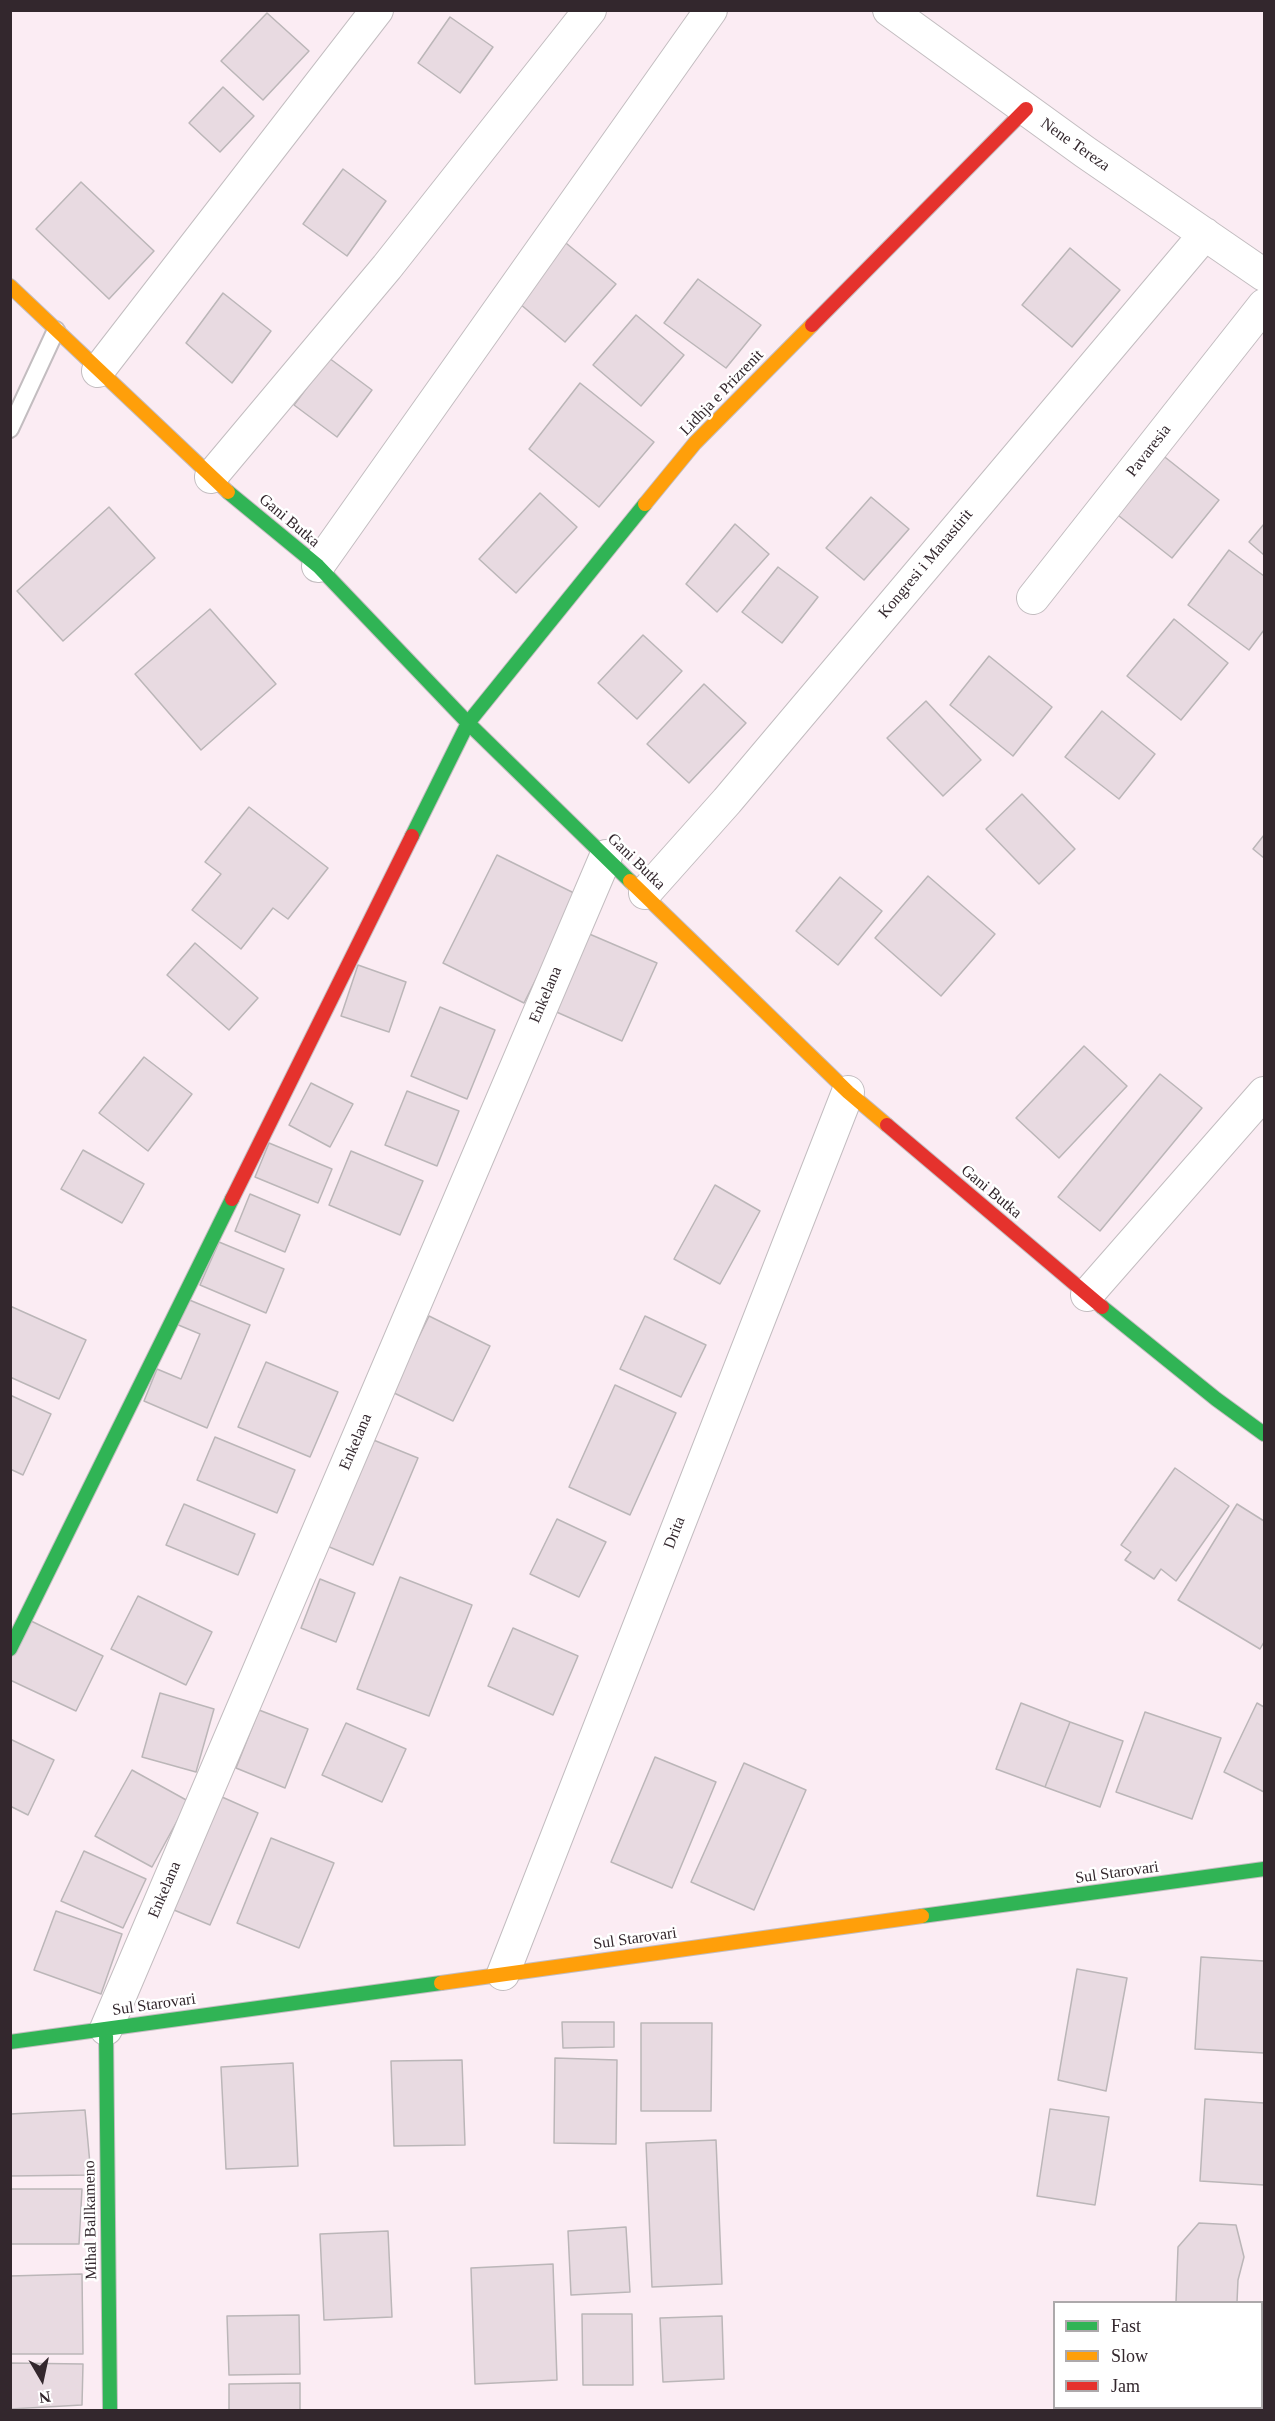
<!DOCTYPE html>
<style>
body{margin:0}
#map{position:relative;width:1275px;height:2421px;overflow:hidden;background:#fcfcfc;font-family:"Times New Roman",serif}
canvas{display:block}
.frame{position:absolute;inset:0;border:12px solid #33272d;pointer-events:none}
.legend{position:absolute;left:1053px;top:2301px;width:210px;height:108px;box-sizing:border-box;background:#fff;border:2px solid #ada9ab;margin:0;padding:8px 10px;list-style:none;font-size:18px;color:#33272d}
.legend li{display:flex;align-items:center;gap:12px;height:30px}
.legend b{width:30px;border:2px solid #ada9ab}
.north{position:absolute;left:12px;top:2349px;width:60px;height:60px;-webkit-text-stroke:4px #fff;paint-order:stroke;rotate:171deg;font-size:16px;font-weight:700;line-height:24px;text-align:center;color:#33272d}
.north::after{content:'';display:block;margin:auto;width:21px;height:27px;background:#33272d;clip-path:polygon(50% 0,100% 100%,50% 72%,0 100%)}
</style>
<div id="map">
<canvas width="1275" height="2421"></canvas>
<div class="frame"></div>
<ul class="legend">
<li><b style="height:8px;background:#30b455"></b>Fast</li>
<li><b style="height:8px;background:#ff9f0a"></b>Slow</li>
<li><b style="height:8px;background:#e5322d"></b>Jam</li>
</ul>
<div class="north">N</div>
</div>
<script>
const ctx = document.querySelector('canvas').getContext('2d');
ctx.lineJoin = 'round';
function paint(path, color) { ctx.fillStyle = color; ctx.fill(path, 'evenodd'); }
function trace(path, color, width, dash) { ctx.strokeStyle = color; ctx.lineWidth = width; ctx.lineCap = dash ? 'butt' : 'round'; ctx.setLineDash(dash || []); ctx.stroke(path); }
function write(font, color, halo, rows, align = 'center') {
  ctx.font = font + ' "Times New Roman",serif'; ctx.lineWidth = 5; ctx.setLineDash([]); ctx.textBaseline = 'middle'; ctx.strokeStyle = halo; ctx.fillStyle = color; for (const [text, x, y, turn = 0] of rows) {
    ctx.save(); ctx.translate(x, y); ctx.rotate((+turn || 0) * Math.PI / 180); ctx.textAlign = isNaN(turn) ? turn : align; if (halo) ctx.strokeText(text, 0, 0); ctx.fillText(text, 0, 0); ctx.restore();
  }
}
paint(new Path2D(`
 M11 11H1264V2410H11ZM1054 2302H1262V2408H1054Z`), '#fbecf3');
const building = new Path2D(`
 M267 13 309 51 263 100 221 61Z
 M450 17 493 47 460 93 418 63Z
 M223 87 254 116 220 152 189 123Z
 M343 169 386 201 347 256 303 224Z
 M81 182 154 251 109 299 36 229Z
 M561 239 616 284 565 342 513 298Z
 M1070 248 1120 290 1072 347 1022 305Z
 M698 279 761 325 726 368 664 323Z
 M223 293 271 331 232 383 186 343Z
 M636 315 684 355 641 406 593 365Z
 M329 358 372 390 337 437 294 405Z
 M580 383 654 442 599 507 529 449Z
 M1161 454 1219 500 1172 558 1114 512Z
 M540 493 577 527 516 593 479 559Z
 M871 497 909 529 864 580 826 548Z
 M109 507 155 558 63 641 17 591Z
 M735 524 769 554 717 612 686 584Z
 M1264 524V555L1249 542Z
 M1229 550 1264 576V630L1249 650 1188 605Z
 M778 567 818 597 782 643 742 612Z
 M210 609 276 684 201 750 135 674Z
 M1174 619 1228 663 1181 720 1127 676Z
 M643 635 682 671 637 719 598 683Z
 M989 656 1052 707 1013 756 950 705Z
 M704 684 746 723 689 783 647 744Z
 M926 701 981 760 943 796 887 738Z
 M1102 711 1155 754 1119 799 1065 757Z
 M1022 794 1075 849 1039 884 986 829Z
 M249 807 328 868 288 919 273 908 241 949 192 910 221 874 205 862Z
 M1264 835V858L1253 849Z
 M497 855 578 895 524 1003 443 963Z
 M928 876 995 934 941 996 875 938Z
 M840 877 882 911 838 965 796 931Z
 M587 933 657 963 622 1041 552 1010Z
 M195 943 258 998 229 1030 167 975Z
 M358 965 406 982 389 1032 341 1016Z
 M440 1007 495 1030 467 1099 411 1076Z
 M1084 1046 1127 1086 1059 1158 1016 1118Z
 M144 1057 192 1094 148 1151 99 1113Z
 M1160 1074 1202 1108 1100 1231 1058 1197Z
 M311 1083 353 1104 330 1147 289 1125Z
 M407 1091 459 1111 437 1166 385 1145Z
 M269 1143 332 1169 318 1203 255 1177Z
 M83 1150 144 1184 122 1223 61 1189Z
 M351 1151 423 1181 400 1235 329 1205Z
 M715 1185 760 1211 720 1284 674 1259Z
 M250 1194 300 1215 285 1252 235 1231Z
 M219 1242 284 1269 266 1313 200 1285Z
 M187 1299 250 1325 207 1428 144 1401 157 1369 181 1379 200 1334 176 1324Z
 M10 1306 86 1340 59 1399 10 1377Z
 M429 1316 490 1346 453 1421 392 1392Z
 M645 1316 706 1345 681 1397 620 1369Z
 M266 1362 338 1392 310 1457 238 1427Z
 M615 1385 676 1413 630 1515 569 1487Z
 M10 1395 51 1414 23 1475 10 1469Z
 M215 1437 295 1470 277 1513 197 1480Z
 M371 1439 418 1458 373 1565 327 1546Z
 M1175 1468 1229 1506 1176 1581 1161 1569 1154 1579 1125 1560 1131 1552 1121 1545Z
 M184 1504 255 1534 238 1575 166 1545Z
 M1237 1504 1264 1521V1642L1260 1649 1178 1600Z
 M557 1519 606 1542 579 1597 530 1574Z
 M400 1577 472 1605 429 1716 357 1689Z
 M320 1579 355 1593 336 1642 301 1628Z
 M138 1596 212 1632 186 1685 111 1649Z
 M27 1619 103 1656 76 1711 10 1680V1653Z
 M513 1628 578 1656 553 1715 488 1686Z
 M160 1693 214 1709 196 1772 142 1757Z
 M1021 1703 1070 1722 1045 1787 996 1769Z
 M1257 1703 1264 1707V1792L1224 1772Z
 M259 1710 308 1729 285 1788 236 1768Z
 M1145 1712 1221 1738 1192 1819 1116 1792Z
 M1070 1722 1123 1741 1100 1807 1045 1787Z
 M346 1723 406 1749 382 1802 322 1775Z
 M10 1739 54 1760 28 1815 10 1806Z
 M655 1757 716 1782 672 1888 611 1862Z
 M744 1763 806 1790 754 1910 691 1882Z
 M132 1770 188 1801 152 1867 95 1836Z
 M222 1797 258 1813 210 1925 174 1910Z
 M271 1838 334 1863 299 1948 237 1923Z
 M84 1851 146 1879 123 1928 61 1901Z
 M56 1911 122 1934 101 1994 34 1970Z
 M1201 1957 1264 1961V2053L1195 2049Z
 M1077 1969 1127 1978 1106 2091 1058 2080Z
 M562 2022H614V2047L563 2048Z
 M641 2023H712L711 2111H641Z
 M555 2058 617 2060 616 2144 554 2143Z
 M462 2060 465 2145 394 2146 391 2061Z
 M293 2063 298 2166 226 2169 221 2067Z
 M1205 2099 1264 2103V2185L1200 2181Z
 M1050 2109 1109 2117 1095 2205 1037 2196Z
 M85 2110 91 2175 10 2176V2114Z
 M716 2140 722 2284 652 2287 646 2143Z
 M10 2189H82L79 2244H10Z
 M1199 2223 1236 2225 1244 2257 1238 2280 1237 2302H1176L1178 2247Z
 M626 2227 630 2292 571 2295 568 2231Z
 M388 2231 392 2317 324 2320 320 2234Z
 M553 2264 557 2380 475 2384 471 2268Z
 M82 2274 83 2354H10V2276Z
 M582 2314H632L633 2385H583Z
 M299 2315 300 2374 229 2375 227 2316Z
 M722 2316 724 2379 663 2382 660 2318Z
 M10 2363 83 2364 82 2405 10 2409Z
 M300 2383V2410H229V2384Z
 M1198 2408H1235V2410H1200Z`);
paint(building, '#e8dae1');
trace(building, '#bbb6b8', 1.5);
const lane = new Path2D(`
 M10 429 56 330`);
const street = new Path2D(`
 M889 10 1085 152 1264 275
 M98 371 377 10
 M211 477 387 267 590 10
 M318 566 711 10
 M1033 598 1264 305
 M645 893 727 801 1205 234
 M1087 1295 1264 1093
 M503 1974 848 1092
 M106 2029 606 856`);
const fast = new Path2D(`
 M228 492 318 566 468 723 630 881
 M412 836 468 723 645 504
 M1102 1307 1216 1399 1264 1434
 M10 1649 232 1199
 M922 1916 1264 1869
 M106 2029 110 2410
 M10 2042 441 1983`);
const slow = new Path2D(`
 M10 286 228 492
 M645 504 695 443 812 325
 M630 881 848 1092 887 1125
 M441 1983 922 1916`);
const jam = new Path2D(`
 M812 325 1026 109
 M887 1125 1102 1307
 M232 1199 412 836`);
trace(lane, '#c3bdc0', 20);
trace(street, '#c3bdc0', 34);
trace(fast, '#c3bdc0', 16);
trace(slow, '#c3bdc0', 16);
trace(jam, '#c3bdc0', 16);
trace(lane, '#fff', 16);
trace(street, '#fff', 32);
trace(fast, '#30b455', 14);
trace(slow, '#ff9f0a', 14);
trace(jam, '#e5322d', 14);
write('16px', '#33272d', '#fff', [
 ["Nene Tereza",1075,145,35],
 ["Lidhja e Prizrenit",722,393,-46],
 ["Pavaresia",1149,451,-52],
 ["Gani Butka",289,521,40],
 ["Kongresi i Manastirit",926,564,-50],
 ["Gani Butka",636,862,44],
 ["Enkelana",546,995,-67],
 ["Gani Butka",991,1192,40],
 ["Enkelana",356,1442,-67],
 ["Drita",675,1533,-69],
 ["Sul Starovari",1117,1873,-8],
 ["Enkelana",165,1890,-67],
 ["Sul Starovari",635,1939,-8],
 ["Sul Starovari",154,2005,-8],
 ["Mihal Ballkameno",91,2220,-91]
]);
</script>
